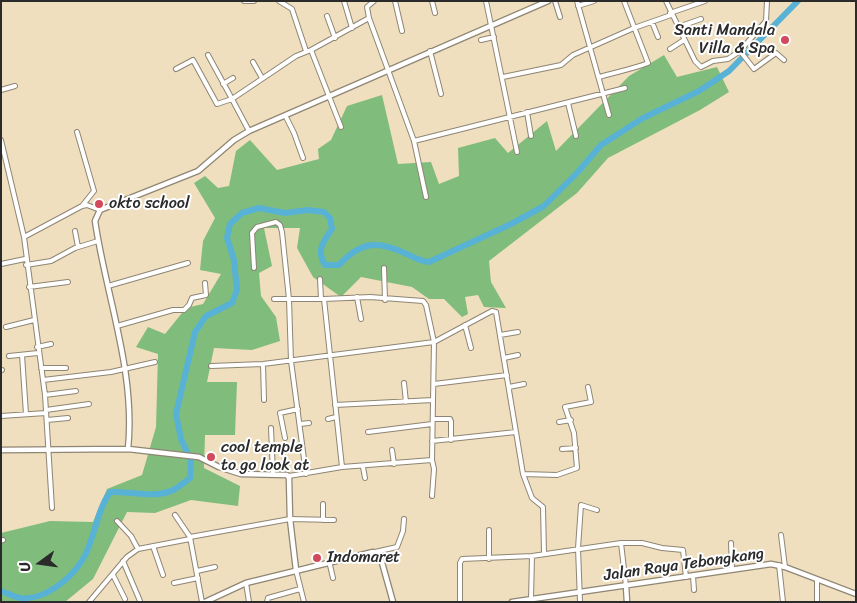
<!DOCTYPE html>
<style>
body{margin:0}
#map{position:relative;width:857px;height:603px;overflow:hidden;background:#f0dfbe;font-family:Sriracha,sans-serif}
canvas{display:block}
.frame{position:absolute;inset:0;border:2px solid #2b2b2b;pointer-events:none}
.north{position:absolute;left:15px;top:538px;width:50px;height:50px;-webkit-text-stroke:4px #fff;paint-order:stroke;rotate:256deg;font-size:14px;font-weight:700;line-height:20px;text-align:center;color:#2b2b2b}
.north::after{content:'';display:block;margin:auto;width:18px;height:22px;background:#2b2b2b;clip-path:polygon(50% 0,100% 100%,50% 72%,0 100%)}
</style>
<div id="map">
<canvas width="857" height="603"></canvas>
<div class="frame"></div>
<div class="north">U</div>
</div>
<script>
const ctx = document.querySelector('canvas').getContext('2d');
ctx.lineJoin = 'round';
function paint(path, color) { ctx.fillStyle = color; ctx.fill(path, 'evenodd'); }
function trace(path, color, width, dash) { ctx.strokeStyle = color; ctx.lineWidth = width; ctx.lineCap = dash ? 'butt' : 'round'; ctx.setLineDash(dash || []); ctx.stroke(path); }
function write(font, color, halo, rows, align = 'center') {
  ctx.font = font + ' Sriracha,sans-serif'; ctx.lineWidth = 4; ctx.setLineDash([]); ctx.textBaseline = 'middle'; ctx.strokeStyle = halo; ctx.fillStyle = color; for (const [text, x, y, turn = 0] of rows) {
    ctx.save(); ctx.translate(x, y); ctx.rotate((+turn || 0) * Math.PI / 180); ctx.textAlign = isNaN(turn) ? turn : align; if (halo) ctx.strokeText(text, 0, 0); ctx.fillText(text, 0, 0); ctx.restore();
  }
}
paint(new Path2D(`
 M664 55 677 77 717 67 729 92 700 110 608 158 577 193 489 261 491 282 506 308 484 307 478 295 465 297 468 314 462 317 444 299H429L412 287 361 277 341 297 313 277 297 248 300 228H264L272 266 259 273 261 296 276 317 280 341 252 350 214 348 207 382H237L235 435H205L204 468 240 486 238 506 191 500 155 513 127 512 93 579 65 602H1V533L50 521 93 522 107 489 142 475 156 427 158 354 136 347 148 327 165 334 186 308 203 304 221 274 200 270 203 241 215 218 194 183 205 176 218 188 229 186 236 151 250 140 277 170 319 159 318 149 331 140 347 106 382 95 398 164 431 162 439 184 459 176 458 148 495 138 508 153 547 121 556 151 629 76Z`), '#80bc7b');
trace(new Path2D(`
 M1 591C7 593 14 597 20 598 44 601 71 579 83 559 95 538 96 512 110 492 130 491 155 499 173 490 179 487 185 482 190 478L191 461 181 439 176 414 195 332 206 316 232 303 237 290 234 260 227 238 230 224 242 213 259 208 285 213 308 210 324 212 330 218 332 229C323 242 316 250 325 265H339C361 241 377 240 407 254 415 258 420 261 429 262L511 224 544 206 577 173 601 145 643 118 699 91 729 71 798 1`), '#58b2d6', 6);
const minor = new Path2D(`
 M244 1H254
 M279 1 292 9 306 51
 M344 1 352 28
 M395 1 402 31
 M432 1 435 13
 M486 1 517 152
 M555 1 560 17
 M577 1 609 115
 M666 1 695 61 701 67 713 61 728 59 740 51 766 21 767 1
 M578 6 594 1
 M670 13 705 1
 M327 16 335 38
 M369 18 414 141 426 197
 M652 22 658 37
 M678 27 701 19
 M481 40 494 37
 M670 49 684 40
 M311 50 341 127
 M430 51 441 94
 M740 51 754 69 776 53 784 60
 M253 62 262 78
 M176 69 193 60 217 104 232 99 208 55
 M503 77 561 65 573 55 634 28 671 15
 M599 77C616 72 633 69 648 63L624 1
 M223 84 233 78
 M1 90 15 86
 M568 103 576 136
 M527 112 531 136
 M286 117 294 133 303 158
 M249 131 232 99 296 56 311 50 369 18 367 7 374 1
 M77 132 94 191 82 206
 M1 140 24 237
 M414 141 625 88
 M75 231 78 247
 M1 264 25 259
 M26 265 51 261 75 248 98 241
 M254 268 252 233 257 227 276 222 280 225 282 232 289 299 291 361 306 474
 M384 268 385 300
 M320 279 321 299
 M108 286 188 263
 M29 287 68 282
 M357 297 361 319
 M274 299H324L342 467
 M465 325 471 348
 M117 326 173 310H184L189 305 192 298 206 295 205 283
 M6 327 34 320
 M500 335 518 332
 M37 347 51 344
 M22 355 26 414
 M9 356 38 353
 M504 358 518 355
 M263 364 264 400
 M211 366 263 364 434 342 426 305 423 301 370 297 324 299
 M41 368H66
 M1 370H2
 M43 380 111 372 155 362
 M404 383 406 402
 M434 384 507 375
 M509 387 524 384
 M45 395 76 391
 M335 405 433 400
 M46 410 89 404
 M1 416 46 413
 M328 419 336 417
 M433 419H450
 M47 420 68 418
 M451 421V440
 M559 422 571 420
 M300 424 309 423
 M271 428 273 474
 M368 432 432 424
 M285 438 280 413 298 409
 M432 441 516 432
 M562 449 576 448
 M392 450 394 464
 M363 467 365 478
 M523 474 532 498 543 507 544 553
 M289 476 342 467 432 460
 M432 496 434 469 432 460 434 342 492 311 496 312 523 474 557 475 577 468 574 433 565 407 591 402 588 387
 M52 508 45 395 24 237 82 206 87 205 100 210
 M175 515 190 537 202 602
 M323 520V504
 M117 521 131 536 138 549
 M489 530V559
 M781 535 785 567
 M190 537 290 519 334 520
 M1 541 3 540
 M621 543 626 586
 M731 543 732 569
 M153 546 163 575
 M375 552 397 547 403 531 404 519
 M123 561 140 601
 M329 561 333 578
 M779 565 783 602
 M296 570 304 602
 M197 571 215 567
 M113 575 125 599
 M693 576 694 590
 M817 580V602
 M174 583 198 578
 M246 583 249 602
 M531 599 532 556
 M89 602 127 557 138 549 190 539
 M267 602 268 598 300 589
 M460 602V563L462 559 532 556 621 543H642L662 548 683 550 686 577
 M580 602 578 548 581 505 597 510`);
const major = new Path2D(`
 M128 449C136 372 106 296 95 221L100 210 198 171 234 140 249 131 548 1
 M1 450 128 449 199 457 219 467 241 474 287 475 289 478 290 519 296 570
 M626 586 627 602
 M205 602 246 583 373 552 381 559 393 602
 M512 602 771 564 785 567 856 594`);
trace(minor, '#8e8574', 6);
trace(major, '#8e8574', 7);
trace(minor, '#fff', 4);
trace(major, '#fff', 4.5);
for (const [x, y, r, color] of [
 [785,40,5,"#d1495b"],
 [99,204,5,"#d1495b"],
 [211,457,5,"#d1495b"],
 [317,558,5,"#d1495b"]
]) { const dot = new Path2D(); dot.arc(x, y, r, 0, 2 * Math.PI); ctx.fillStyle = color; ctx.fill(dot); trace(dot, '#fff', 2); }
write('16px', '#2b2b2b', '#fff', [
 ["Santi Mandala",775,31,"right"],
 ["Villa & Spa",775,49,"right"],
 ["okto school",109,204],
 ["cool temple",221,448],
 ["to go look at",221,466],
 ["Indomaret",327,558]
], 'left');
write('16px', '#2b2b2b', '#fff', [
 ["Jalan Raya Tebongkang",684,565,-8]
]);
</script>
